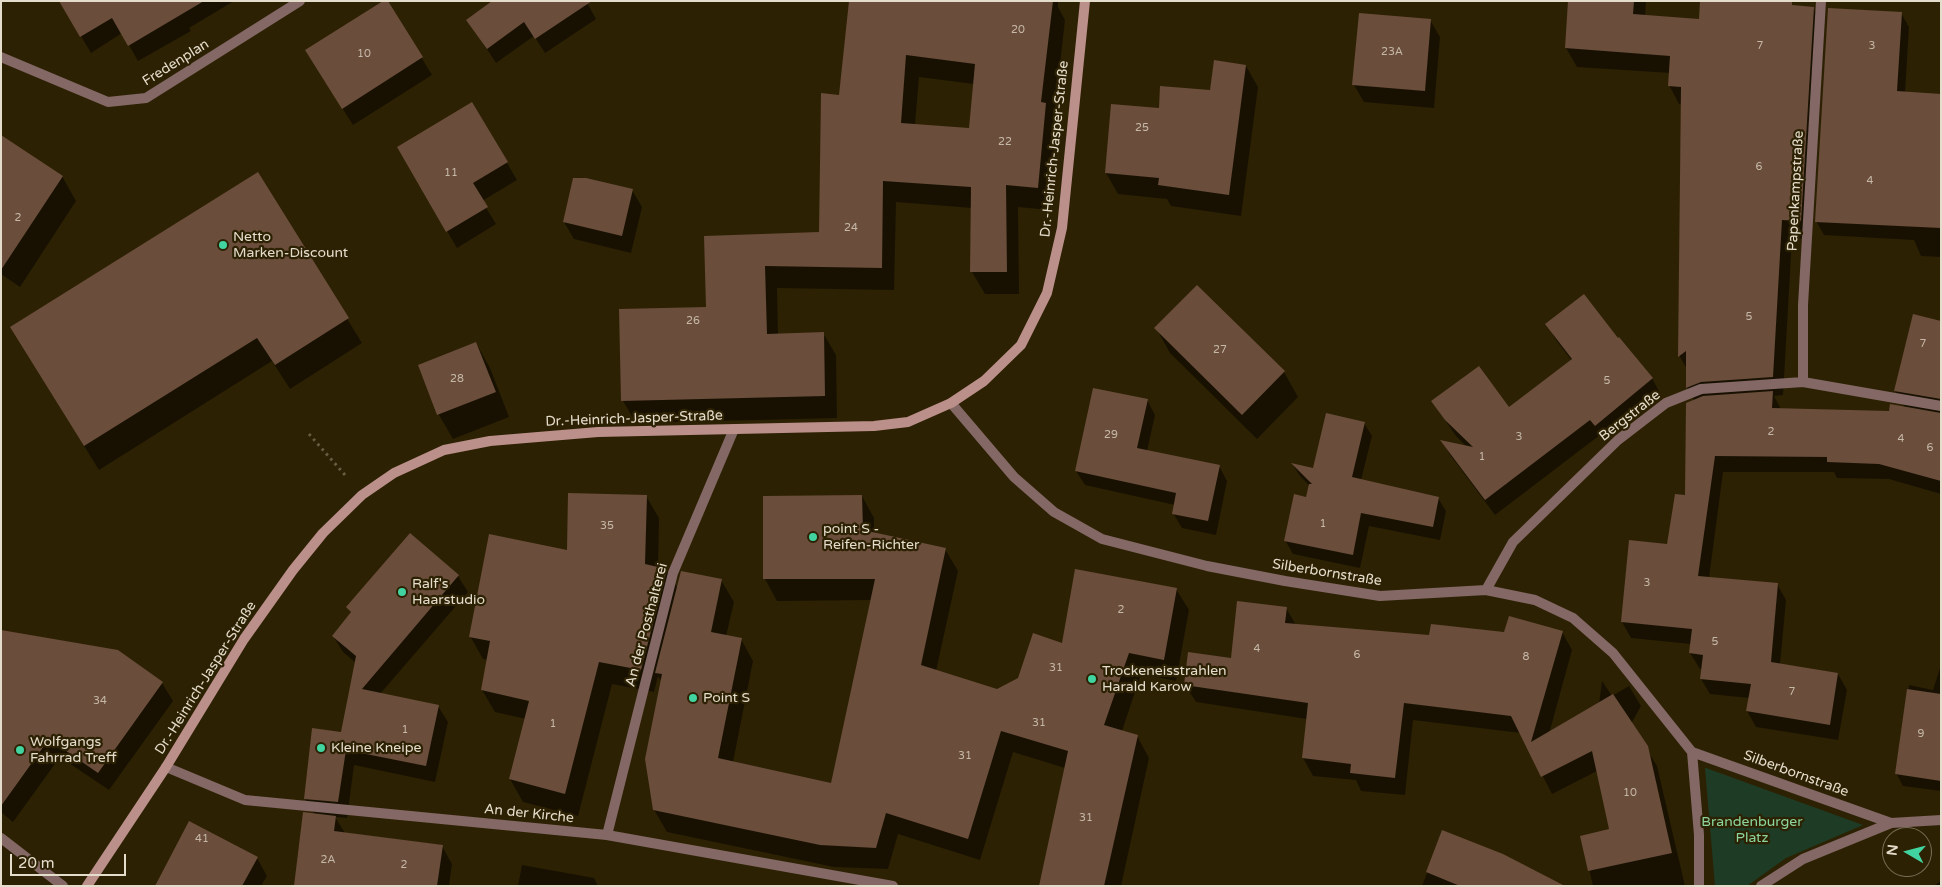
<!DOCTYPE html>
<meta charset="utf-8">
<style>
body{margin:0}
#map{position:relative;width:1942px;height:887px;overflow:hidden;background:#2d2103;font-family:"Varela Round",sans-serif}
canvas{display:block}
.frame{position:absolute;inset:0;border:2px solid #e5ddcc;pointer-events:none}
.north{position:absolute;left:1882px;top:827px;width:50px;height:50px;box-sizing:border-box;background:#2d2103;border:1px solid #776c53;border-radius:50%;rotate:278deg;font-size:14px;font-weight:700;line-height:20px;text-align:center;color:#e5ddcc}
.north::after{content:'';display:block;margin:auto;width:18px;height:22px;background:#42d4a0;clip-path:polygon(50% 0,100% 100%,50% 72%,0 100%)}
.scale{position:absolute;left:10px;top:854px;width:116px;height:22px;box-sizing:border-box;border:2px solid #e5ddcc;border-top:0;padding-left:6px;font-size:15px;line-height:18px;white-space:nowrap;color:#e5ddcc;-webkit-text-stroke:4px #2d2103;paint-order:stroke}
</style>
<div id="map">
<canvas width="1942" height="887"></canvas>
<div class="frame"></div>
<div class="north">N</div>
<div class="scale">20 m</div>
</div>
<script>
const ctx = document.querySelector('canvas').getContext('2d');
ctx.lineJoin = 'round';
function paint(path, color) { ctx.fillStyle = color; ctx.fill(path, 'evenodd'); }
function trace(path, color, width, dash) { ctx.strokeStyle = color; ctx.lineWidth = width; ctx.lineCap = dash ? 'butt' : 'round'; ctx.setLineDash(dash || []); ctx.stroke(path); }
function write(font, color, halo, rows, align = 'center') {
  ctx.font = font + ' "Varela Round",sans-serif'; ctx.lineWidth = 4.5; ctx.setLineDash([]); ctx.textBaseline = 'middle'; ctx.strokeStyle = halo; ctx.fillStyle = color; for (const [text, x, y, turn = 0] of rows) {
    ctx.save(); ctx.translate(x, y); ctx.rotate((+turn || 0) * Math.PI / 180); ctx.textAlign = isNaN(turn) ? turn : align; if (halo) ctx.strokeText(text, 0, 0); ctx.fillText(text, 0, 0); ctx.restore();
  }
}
paint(new Path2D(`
 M1705 768H1706L1863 825 1786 858 1747 886H1715Z`), '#1e3c25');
paint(new Path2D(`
 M60 1H234L189 28 191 31 138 61 122 33 91 53Z
 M387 1 432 75 353 125 316 67Z
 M586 1 596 19 545 53 534 36 496 63 468 20Z
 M851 1H1058V7L1065 20 1054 118 1058 126 1050 210 1018 207 1019 294H985L972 272V208L896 202 894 290 777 288 778 335 823 333 836 355 837 418 636 423 623 401 707 308 705 237 820 234 840 96ZM919 77 974 84 970 129 915 125Z
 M1570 1H1646L1645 16 1700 20 1793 7 1813 8 1824 26 1811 239 1792 238 1783 395 1774 396 1781 409 1890 413 1905 408 1895 391 1941 323V494L1889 479 1837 478 1834 472H1723L1709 578 1777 584 1786 600 1780 664 1838 674 1847 690 1838 740 1756 727 1747 711 1749 698 1710 694 1701 679 1702 669H1700L1690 653 1691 644 1631 638 1622 622 1669 545 1686 497 1694 400 1687 387V369L1680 357 1682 104H1679L1669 85 1670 73 1577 67 1566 48Z
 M1901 13 1909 27 1905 93 1941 95V257L1921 256 1914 240 1824 235 1816 221Z
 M1430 20 1440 37 1434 108 1364 102 1354 85Z
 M1246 66 1258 87 1241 216 1171 206 1167 199 1118 194 1106 173Z
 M472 103 517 180 482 201 496 224 457 248 398 147Z
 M1 136 62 176 76 201 20 287 1 274Z
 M258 174 362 343 290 389 272 361 99 470 26 352Z
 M632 190 642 207 631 253 574 239 564 222Z
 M1197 287 1284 372 1298 397 1257 439 1170 353 1156 328Z
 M1547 324 1618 340 1652 378 1661 395 1605 441 1600 435 1495 515 1451 456 1442 441 1467 447 1456 436 1433 402 1509 408 1572 361 1556 340Z
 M476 343 490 368 509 417 453 439 439 415 419 366Z
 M1147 400 1155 415 1147 451 1219 466 1227 481 1216 535 1182 528 1173 513 1175 505 1085 485 1076 471Z
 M1364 423 1372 436 1361 480 1438 498 1446 511 1440 540 1369 526 1360 568 1293 554 1285 540 1307 498 1310 486 1300 476 1293 465 1314 470Z
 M646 496 659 518 658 568 667 570 678 589 721 580 734 602 726 636 741 639 753 661 733 762 832 785 872 600 777 601 765 579 764 497 862 496 874 518V534L945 549 958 571 936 671 997 691 1019 678 1063 644 1176 589 1189 610 1176 681 1141 674 1122 731 1137 736 1149 758 1121 886H1040L1065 768 1013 752 980 860 898 834 888 869 834 867 667 832 654 810 662 682 658 676 654 692 612 684 578 816 523 802 510 779 526 719 495 712 482 690 488 660 483 659 470 636 568 551Z
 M410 535 458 576 468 592 380 694 438 706 448 722 435 782 354 765 347 818 335 817 345 833 442 846 452 864 449 886H296L315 815 305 799 342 733 356 663 343 652 333 636 351 614 348 607Z
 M1286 608 1296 625 1431 636 1562 632 1572 650 1549 734 1599 704 1602 681 1612 696 1629 686 1641 706 1631 724 1657 766 1685 886H1593L1585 851 1611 830 1597 771 1552 794 1521 733 1413 720 1405 795 1361 791 1356 780 1313 776 1303 758 1307 719 1196 702 1185 685 1232 659Z
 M1 631 162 683 173 701 109 790 60 757 13 822 1 812Z
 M1941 665V791L1903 786 1896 773 1909 685 1933 690Z
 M1443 832 1544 886H1422Z
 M257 858 267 876 261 886H157Z
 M522 865 594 878 598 886H518Z
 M1941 881V886H1936L1935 885Z`), '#0007');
paint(new Path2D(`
 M59 1H204L128 46 112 18 80 37Z
 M383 1H388L423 57 342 109 305 50Z
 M492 1H592L535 39 524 22 487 49 466 20Z
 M849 1H1053L1041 102 1046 103 1038 188 1006 185 1007 272H970L971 187 883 181 882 268 765 266 767 334 824 332 825 396 621 401 619 309 706 307 704 236 819 232 821 93 839 95ZM906 55 975 64 969 128 901 123Z
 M1568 1H1634L1633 14 1699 19 1700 1H1775L1792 2V5L1814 7 1801 221 1782 220 1773 377 1701 382 1686 388V351L1678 357 1681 87 1668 86 1670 56 1565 48Z
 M1828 8 1902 12 1897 91 1941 94V228L1815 222Z
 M1359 13 1431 19 1425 91 1352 85Z
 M1214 60 1246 65 1229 195 1158 185 1159 178 1105 173 1111 104 1159 108 1160 86 1210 90Z
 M472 102 508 162 473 183 488 207 446 232 397 147Z
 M1 135 63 176 1 270Z
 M258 172 349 318 275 365 257 338 84 446 10 327Z
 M573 178H586L633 189 622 236 563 222Z
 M1197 285 1285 371 1242 415 1154 328Z
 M1584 294 1618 338 1619 337 1653 378 1595 426 1590 420 1485 500 1440 440 1473 447 1445 420 1431 401 1479 366 1509 407 1572 359 1545 324Z
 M1913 314 1941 321V399L1894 391Z
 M476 342 496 392 437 415 418 365Z
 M1093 388 1148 399 1137 448 1220 465 1208 521 1172 514 1176 493 1075 471Z
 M1773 391 1772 408 1889 411 1890 404 1941 413V481L1879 464 1827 462V457L1715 456 1698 576 1778 583 1771 662 1838 673 1830 725 1746 711 1751 684 1700 679 1703 655 1689 653 1692 629 1621 622 1629 540 1667 544 1675 494 1685 495 1686 403 1703 396Z
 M1326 413 1365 422 1352 477 1439 497 1433 527 1361 513 1353 555 1284 541 1294 494 1306 497 1309 484H1312L1291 463 1313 468Z
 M568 493 647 495 645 564 667 569 641 670 599 662 565 794 509 779 529 701 481 690 490 641 469 637 489 534 567 550Z
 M862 495 863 530 946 548 921 665 997 689 1018 678 1033 633 1062 643 1075 569 1177 588 1164 660 1129 653 1104 725 1138 735 1104 886H1039L1068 751 1001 731 968 839 886 813 876 848 820 845 653 810 645 759 662 674 655 673 681 571 722 579 711 632 742 638 718 758 831 783 875 579H763V496Z
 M410 533 459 575 362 689 439 705 426 766 346 750 338 802 304 799 312 728 341 732 356 656 332 636 351 612 346 607Z
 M1237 601 1287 607 1285 623 1429 635 1431 624 1504 632 1509 616 1563 631 1531 742 1613 694 1648 746 1672 853 1588 871 1580 836 1609 829 1592 751 1541 777 1511 716 1404 703 1395 778 1350 773 1351 764 1302 758 1308 703 1184 685 1188 652 1231 658Z
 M1 630 118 650 163 682 98 773 49 739 1 806Z
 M1907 689 1941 694V781L1895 774Z
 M303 812 336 816 334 831 443 845 437 886H294Z
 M189 821 258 857 242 886H155Z
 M1442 830 1503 854 1565 886H1460L1426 872Z`), '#6a4d3b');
trace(new Path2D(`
 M309 434 345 475`), '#685d43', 3, [2.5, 4]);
trace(new Path2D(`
 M607 835 673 573 734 429`), '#836865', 10);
trace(new Path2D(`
 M1 57 108 102 146 98 300 1
 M1803 382V305L1821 1
 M951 403 1014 477 1054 512 1102 539 1207 566 1285 581 1380 596 1486 590 1535 600 1573 618 1613 653 1692 752 1891 823
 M1486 590 1513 542 1618 440 1666 403 1701 389 1803 382 1941 406
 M1692 752 1699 835V886
 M166 767 245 800 607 835 893 886
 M1 838 63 886
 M1761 886 1803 859 1891 823 1941 820`), '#836865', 10);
trace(new Path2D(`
 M87 886 166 767 244 639 293 570 323 533 362 495 394 473 444 450 490 441 598 432 874 426 908 422 951 403 984 381 1021 345 1047 293 1062 228 1085 1`), '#bb8f8a', 10);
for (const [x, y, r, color] of [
 [223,245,5,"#42d4a0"],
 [813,537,5,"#42d4a0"],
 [402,592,5,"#42d4a0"],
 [1092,679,5,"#42d4a0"],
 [693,698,5,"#42d4a0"],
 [321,748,5,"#42d4a0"],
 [20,750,5,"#42d4a0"]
]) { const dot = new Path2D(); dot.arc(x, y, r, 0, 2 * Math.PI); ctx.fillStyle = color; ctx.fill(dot); trace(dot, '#2d2103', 2); }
write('11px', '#c6b9a8', null, [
 ["20",1018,30],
 ["7",1760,46],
 ["3",1872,46],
 ["23A",1392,52],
 ["10",364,54],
 ["25",1142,128],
 ["22",1005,142],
 ["6",1759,167],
 ["11",451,173],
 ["4",1870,181],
 ["2",18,218],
 ["24",851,228],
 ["5",1749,317],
 ["26",693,321],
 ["7",1923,344],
 ["27",1220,350],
 ["28",457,379],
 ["5",1607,381],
 ["2",1771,432],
 ["29",1111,435],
 ["3",1519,437],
 ["4",1901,439],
 ["6",1930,448],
 ["1",1482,457],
 ["1",1323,524],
 ["35",607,526],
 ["3",1647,583],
 ["2",1121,610],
 ["5",1715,642],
 ["4",1257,649],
 ["6",1357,655],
 ["8",1526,657],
 ["31",1056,668],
 ["7",1792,692],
 ["34",100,701],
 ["31",1039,723],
 ["1",553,724],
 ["1",405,730],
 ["9",1921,734],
 ["31",965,756],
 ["10",1630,793],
 ["31",1086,818],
 ["41",202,839],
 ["2A",328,860],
 ["2",404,865]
]);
write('14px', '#e5ddcc', '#2d2103', [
 ["Fredenplan",176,63,-32],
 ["Dr.-Heinrich-Jasper-Straße",1055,149,-84],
 ["Papenkampstraße",1796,191,-87],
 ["Bergstraße",1630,416,-38],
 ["Dr.-Heinrich-Jasper-Straße",634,419,-2],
 ["Silberbornstraße",1327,573,9],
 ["An der Posthalterei",647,625,-75],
 ["Dr.-Heinrich-Jasper-Straße",206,678,-58],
 ["Silberbornstraße",1796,774,20],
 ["An der Kirche",529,814,6]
]);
write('14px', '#e5ddcc', '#2d2103', [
 ["Netto",233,237],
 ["Marken-Discount",233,253],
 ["point S -",823,529],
 ["Reifen-Richter",823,545],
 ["Ralf's",412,584],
 ["Haarstudio",412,600],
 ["Trockeneisstrahlen",1102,671],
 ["Harald Karow",1102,687],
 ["Point S",703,698],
 ["Wolfgangs",30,742],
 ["Fahrrad Treff",30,758],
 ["Kleine Kneipe",331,748]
], 'left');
write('14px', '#8cd59c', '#2d2103', [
 ["Brandenburger",1752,822],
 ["Platz",1752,838]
]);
</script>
